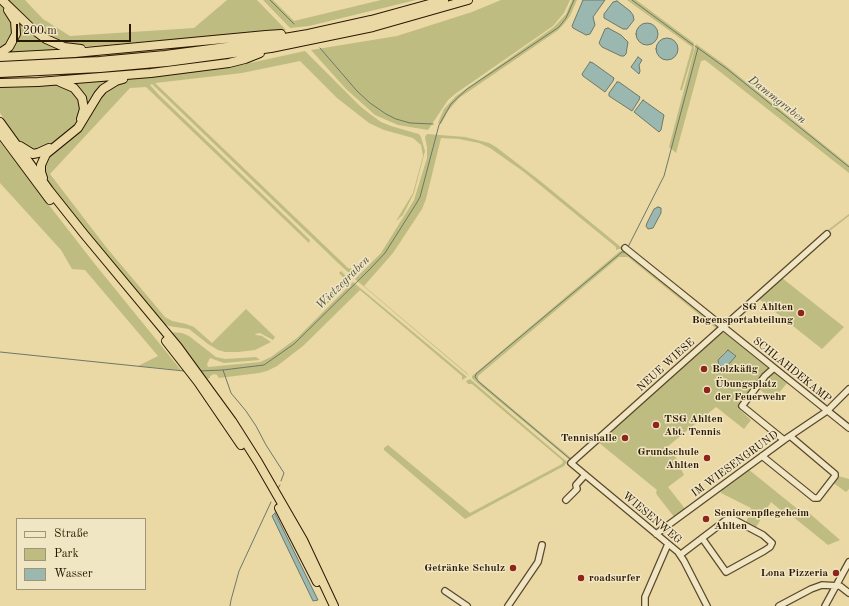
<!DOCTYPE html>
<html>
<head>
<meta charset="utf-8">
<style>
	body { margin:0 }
	#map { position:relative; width:849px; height:606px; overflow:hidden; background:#ead8a5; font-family:"Old Standard TT",serif }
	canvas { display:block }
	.legend { position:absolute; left:16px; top:518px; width:130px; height:72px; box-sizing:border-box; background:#f1e6c4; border:1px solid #a19477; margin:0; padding:5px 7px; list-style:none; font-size:12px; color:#2a1803 }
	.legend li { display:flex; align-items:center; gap:8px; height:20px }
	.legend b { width:20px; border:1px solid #a19477 }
	.scale { position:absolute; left:16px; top:24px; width:115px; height:18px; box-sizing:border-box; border:2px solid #2a1803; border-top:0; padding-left:5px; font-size:12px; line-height:14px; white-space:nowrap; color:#2a1803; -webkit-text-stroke:3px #f1e6c4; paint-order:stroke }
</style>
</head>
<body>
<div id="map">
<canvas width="849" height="606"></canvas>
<ul class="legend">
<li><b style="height:5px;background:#f1e6c4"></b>Straße</li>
<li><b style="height:11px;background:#bfbc81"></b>Park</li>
<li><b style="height:11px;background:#9ab8af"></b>Wasser</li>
</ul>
<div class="scale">200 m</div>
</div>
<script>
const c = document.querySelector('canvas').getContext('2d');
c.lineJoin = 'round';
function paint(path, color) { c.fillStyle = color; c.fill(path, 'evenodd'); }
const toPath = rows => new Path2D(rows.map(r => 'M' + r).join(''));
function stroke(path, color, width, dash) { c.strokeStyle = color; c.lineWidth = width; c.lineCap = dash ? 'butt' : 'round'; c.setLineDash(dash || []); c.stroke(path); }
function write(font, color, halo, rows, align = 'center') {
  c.font = font + ' "Old Standard TT",serif'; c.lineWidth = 3; c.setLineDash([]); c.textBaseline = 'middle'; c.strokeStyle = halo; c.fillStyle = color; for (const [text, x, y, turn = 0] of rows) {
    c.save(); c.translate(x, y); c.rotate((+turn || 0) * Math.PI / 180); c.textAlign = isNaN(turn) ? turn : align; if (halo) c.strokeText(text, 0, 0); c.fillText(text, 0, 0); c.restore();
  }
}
const green = toPath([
	[7,0,25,0,43,19,70,36,194,28,227,0,257,0,286,30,92,46,74,46,62,43,43,34],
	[263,0,273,0,294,21,381,0,416,0,309,26,290,28],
	[501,0,570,0,564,13,553,26,455,94,448,100,428,130,398,125,375,115,346,89,311,50,397,36,472,12],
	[572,0,577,0,570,16,564,24,557,31,459,98,448,111,441,124,438,123,444,109,456,96,554,27,566,14],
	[627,0,636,0,694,43,694,50,682,90,680,90,692,47],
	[0,4,11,16,14,34,0,52],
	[17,21,69,50,39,54,5,53],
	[696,44,725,65,849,165,849,173,705,60,701,61,676,153,669,147],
	[305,51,360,106,370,114,381,122,391,126,415,133,419,134,421,137,425,151,414,193,403,215,396,221,413,193,423,156,421,145,413,138,384,130,369,123,337,98,300,61,242,73,155,83,348,268,357,270,360,267,361,269,356,274,352,275,349,273,338,263,152,84,150,85,159,95,310,240,309,243,146,87,130,88,50,174,106,247,165,317,172,321,186,324,194,327,212,343,246,309,275,337,273,340,260,333,255,334,256,335,262,336,271,342,255,350,238,352,225,352,218,350,208,344,189,329,169,326,162,323,93,241,48,181,44,167,44,161,105,90,126,79,241,65],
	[118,78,85,111,67,82],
	[53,84,70,87,82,105,78,121,75,126,53,144,45,149,37,152,21,143,0,113,0,86],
	[427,134,465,137,489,143,496,147,539,180,622,248,616,250,616,247,524,172,490,148,479,143,459,139,441,138,426,199,422,209,393,253,364,286,468,374,468,375,355,279,381,253,414,200,427,158,427,147,425,137],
	[0,142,94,263,181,370,138,366,158,356,85,270,72,269,61,250,0,183],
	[849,214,849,216,827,233,725,323,721,323,640,258,639,255,721,321,726,321,828,230],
	[623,250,626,251,719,326,719,328,570,460,476,382,472,378,472,376,619,252],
	[619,257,628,257,717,329,575,457,570,457,478,380,478,376],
	[341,271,348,278,346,284,325,306,319,310,336,293,345,279,339,273],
	[782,278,844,327,822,349,759,299,730,324,730,328,794,379,792,380,729,328,727,326,759,296,761,297],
	[353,282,467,377,462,380,462,376,360,290,303,346,277,366,267,371,259,373,219,378,217,375,214,374,210,376,210,378,207,379,170,332,182,333,189,336,216,357,225,359,256,357,260,360,224,363,210,358,207,364,208,367,260,362,271,357,297,338],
	[721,333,725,333,770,369,764,375,738,408,751,420,744,429,716,407,667,447,673,452,684,475,668,487,686,510,675,518,657,495,656,492,657,490,598,442],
	[730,351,736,356,718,362,718,360,725,352],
	[773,371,787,383,773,400,758,388],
	[470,379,567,462,564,466,465,519,384,450,384,448,388,445,470,513,562,464,563,461,472,384,468,384,466,381],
	[748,469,805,515,808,512,840,540,828,545,786,511,784,513,771,502,755,529,752,527,752,526,746,523,751,508,721,493,722,488],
	[838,476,849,479,849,489,846,492,832,482]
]);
const water = toPath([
	[583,0,605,0,593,17,595,25,590,34,586,35,573,28,572,26,583,0],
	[617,1,630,11,633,15,634,20,627,29,623,29,604,18,604,14,613,2,617,1],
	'636 34a11 11 0 1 1 22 0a11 11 0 1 1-22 0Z',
	[608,28,621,35,628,42,626,54,624,56,621,56,602,47,599,43,605,29,608,28],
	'656 49a11 11 0 1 1 22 0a11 11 0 1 1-22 0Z',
	[638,57,642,60,639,65,640,71,639,74,631,67,638,57],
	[590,62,593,63,614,78,613,81,605,92,583,76,582,74,590,62],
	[617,82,619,82,640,97,639,100,632,111,609,96,609,93,617,82],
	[643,100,664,115,661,130,659,132,634,112,643,100],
	[658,207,661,208,661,213,653,228,648,229,646,226,647,223,654,209,658,207],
	[728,350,736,356,727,366,723,367,719,365,718,360,728,350],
	[275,513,318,600,313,601,272,516,275,513]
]);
const stream = toPath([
	[270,0,294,24],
	[632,0,693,45],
	[695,46,727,69,849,167],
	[320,48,357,91,370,103,386,114,396,119,410,123,433,124],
	[628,247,664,176,698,48],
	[0,352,184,371],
	[223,370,231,393,246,411,256,426,266,445,284,473,281,481],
	[200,371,223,370,264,365,294,344,370,269,385,253,416,204,420,197,439,125,451,104,467,89,559,27,566,18,574,0],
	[570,459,479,382,475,377,476,374,508,347,622,252,625,252],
	[278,488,280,485],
	[230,606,231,600,239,571,271,502]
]);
const minor = toPath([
	[625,248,849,428],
	[774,368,765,376,742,406,784,440],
	[762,456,814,498,818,498,835,476,835,474,790,436],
	[566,500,577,489,576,485,585,475],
	[656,534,784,440,827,411,849,389],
	[680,555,726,520,731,518,763,535,772,543,770,547,764,551,726,572,702,538],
	[445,591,467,606],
	[508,606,538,562,542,545],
	[645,606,645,597,668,544],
	[707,606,684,561,678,552,571,463,827,234],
	[779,606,811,589,822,585,840,586,849,593],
	[825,606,849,562]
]);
const highway = toPath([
	[2,0,30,27,46,39,64,47,81,49],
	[0,53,9,47,16,34,15,21,8,10],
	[0,57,75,53,266,35,281,34],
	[0,66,99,61,165,55,249,44,308,34,371,20,444,0],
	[0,73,100,68,167,62,271,48,373,27,468,0],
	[60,82,74,88,82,98,84,109,81,119],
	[0,83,38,82,151,73,229,63,245,59,260,53],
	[0,122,49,190,84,234,178,347,232,421,258,462,303,540,334,606],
	[0,133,50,200],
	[20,146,33,154,38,153,49,148],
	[43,178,41,172,41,165,46,154,78,128,98,95,103,89,116,81,123,79],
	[166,341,198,382,241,445],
	[279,508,317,582]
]);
const markers = [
	[801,313,4,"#8f2418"],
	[704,369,4,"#8f2418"],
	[707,390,4,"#8f2418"],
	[656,425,4,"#8f2418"],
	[625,438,4,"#8f2418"],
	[707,458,4,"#8f2418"],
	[706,519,4,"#8f2418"],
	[513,568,4,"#8f2418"],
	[836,573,4,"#8f2418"],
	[581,578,4,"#8f2418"]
];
const poiNames = [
	["SG Ahlten",793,307],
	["Bogensportabteilung",793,320],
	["Bolzkäfig",712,369,"left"],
	["Übungsplatz",715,384,"left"],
	["der Feuerwehr",715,397,"left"],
	["TSG Ahlten",664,419,"left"],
	["Abt. Tennis",664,432,"left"],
	["Tennishalle",617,438],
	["Grundschule",699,452],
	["Ahlten",699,465],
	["Seniorenpflegeheim",714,513,"left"],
	["Ahlten",714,526,"left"],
	["Getränke Schulz",505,568],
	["Lona Pizzeria",828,573],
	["roadsurfer",589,578,"left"]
];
const streetNames = [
	["NEUE WIESE",666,365,-42],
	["SCHLAHDEKAMP",792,370,39],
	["IM WIESENGRUND",735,464,-36],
	["WIESENWEG",652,518,40]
];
const waterNames = [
	["Dammgraben",777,100,38],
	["Wietzegraben",343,283,-45]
];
paint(green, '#bfbc81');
paint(water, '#9ab8af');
stroke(water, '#6d786a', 1);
stroke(stream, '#6d786a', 1);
stroke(minor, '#5a482c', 8);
stroke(highway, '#2a1803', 10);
stroke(minor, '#f1e6c4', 5.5);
stroke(highway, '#ead8a5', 8);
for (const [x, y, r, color] of markers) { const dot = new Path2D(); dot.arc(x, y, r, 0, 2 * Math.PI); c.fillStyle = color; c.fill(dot); stroke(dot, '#f1e6c4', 1.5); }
write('bold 11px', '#2a1803', '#f1e6c4', poiNames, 'right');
write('11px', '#2a1803', '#f1e6c4', streetNames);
write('italic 12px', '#51503f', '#f1e6c4', waterNames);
</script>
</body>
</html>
